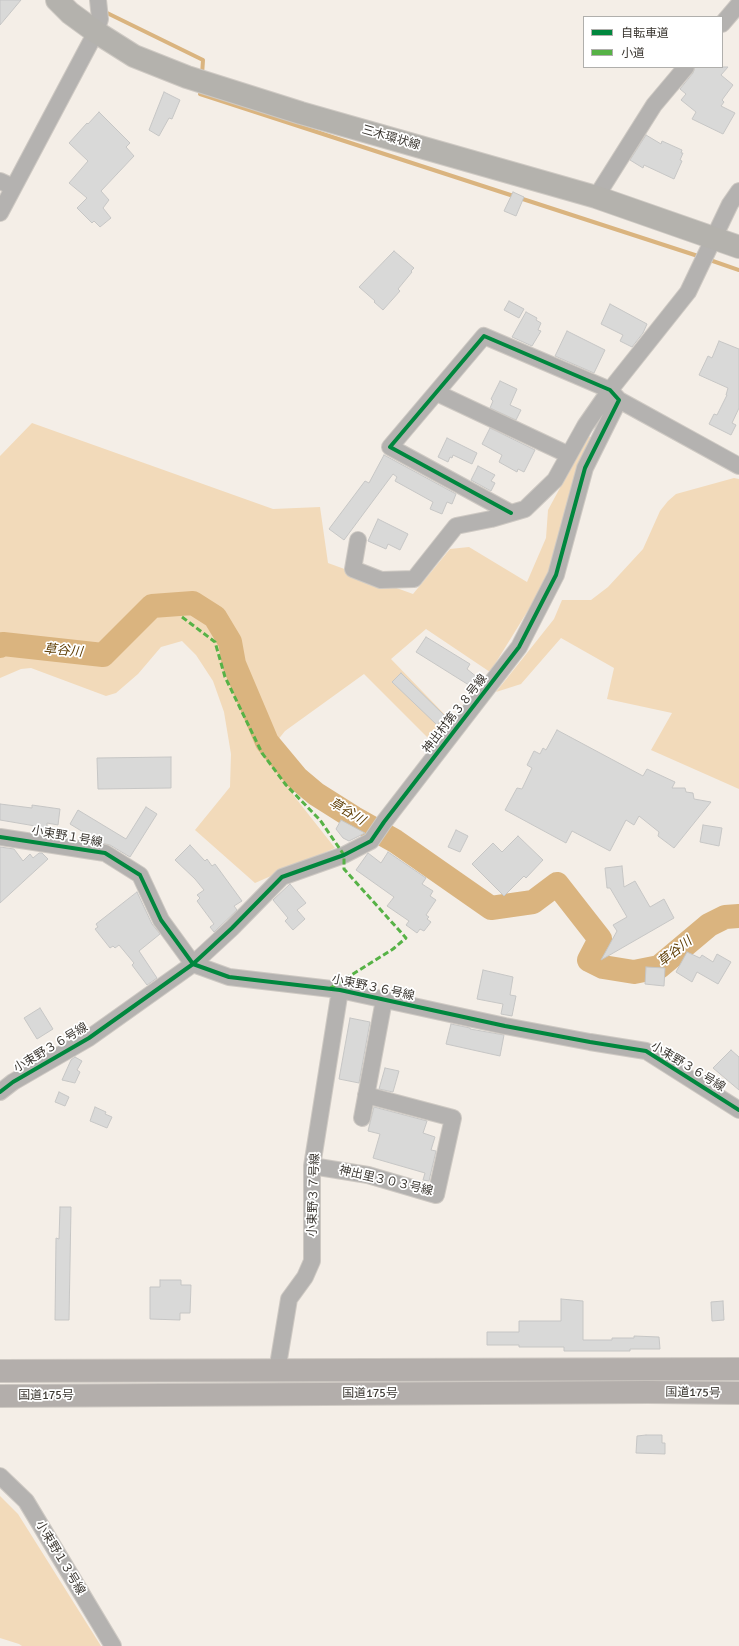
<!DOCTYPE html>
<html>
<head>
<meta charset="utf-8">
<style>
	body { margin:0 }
	#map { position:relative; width:739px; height:1646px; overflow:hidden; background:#f4eee7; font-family:Signika,"Noto Sans JP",sans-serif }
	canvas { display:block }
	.legend { position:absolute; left:583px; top:16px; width:140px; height:52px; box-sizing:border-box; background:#fff; border:1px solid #b0afac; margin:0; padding:5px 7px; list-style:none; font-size:12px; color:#3a3630 }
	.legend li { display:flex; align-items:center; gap:8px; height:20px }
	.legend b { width:20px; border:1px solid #b0afac }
</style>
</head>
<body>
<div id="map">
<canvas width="739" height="1646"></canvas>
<ul class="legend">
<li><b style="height:5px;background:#00873e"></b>自転車道</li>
<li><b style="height:5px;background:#56b246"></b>小道</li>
</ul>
</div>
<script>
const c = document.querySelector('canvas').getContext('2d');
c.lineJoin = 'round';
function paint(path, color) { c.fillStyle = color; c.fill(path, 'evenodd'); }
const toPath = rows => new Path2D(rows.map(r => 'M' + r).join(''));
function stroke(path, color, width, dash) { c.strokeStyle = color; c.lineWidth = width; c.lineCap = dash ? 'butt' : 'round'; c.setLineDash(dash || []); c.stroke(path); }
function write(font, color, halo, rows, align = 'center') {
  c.font = font + ' Signika,"Noto Sans JP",sans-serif'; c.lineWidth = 3.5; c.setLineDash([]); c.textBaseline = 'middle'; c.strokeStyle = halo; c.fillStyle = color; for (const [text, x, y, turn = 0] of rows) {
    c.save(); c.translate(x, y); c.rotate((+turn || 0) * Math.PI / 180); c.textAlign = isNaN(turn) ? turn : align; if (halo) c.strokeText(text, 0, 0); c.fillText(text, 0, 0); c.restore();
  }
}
const green = toPath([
	[32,423,273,509,320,507,328,563,413,594,450,549,469,547,527,582,546,538,548,510,588,436,595,439,563,521,545,583,490,672,426,629,391,659,452,722,431,741,364,674,285,731,269,751,294,796,335,848,255,883,195,830,230,787,231,754,224,712,213,681,196,655,182,641,161,647,138,674,116,693,106,696,31,668,21,669,0,678,0,456],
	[734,478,739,479,739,789,651,750,672,713,607,699,614,668,561,638,521,684,496,692,554,619,562,600,591,600,608,587,643,549,660,511,668,501,676,494],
	[0,1496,18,1514,101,1646,22,1646,19,1644,0,1638]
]);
const stream = toPath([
	[103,11,203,60,202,75],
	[201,88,200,94,701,257],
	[707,259,739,270]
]);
const river = toPath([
	[0,646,3,644,103,655,152,606,193,603,215,617,230,642,234,664,267,742,297,778,316,794,354,818,395,841,491,908,533,902,557,884,600,939,589,960,603,967,634,972,659,967,709,925,725,917,739,916]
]);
const building = toPath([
	[0,0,21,0,0,25,0,0],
	[695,67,728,67,721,75,733,85,722,100,724,102,721,106,735,113,723,134,692,119,696,112,681,100,686,94,680,89,693,73,695,67],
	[164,92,180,100,172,119,169,118,159,136,149,130,164,92],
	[99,112,130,143,126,147,134,156,101,191,109,200,103,208,111,218,100,227,94,221,92,223,77,208,87,198,69,183,88,161,69,143,87,123,88,124,99,112],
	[646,135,661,144,662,141,682,150,681,153,683,153,680,160,682,161,674,179,644,165,643,168,630,160,646,135],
	[513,192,524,197,516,216,504,211,513,192],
	[394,251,414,268,411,271,412,272,398,289,400,291,383,310,374,302,375,301,359,287,394,251],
	[509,301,524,309,519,318,504,310,509,301],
	[610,304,647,324,643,333,632,347,620,341,623,335,601,324,610,304],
	[526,312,537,318,536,320,541,323,538,330,541,331,532,346,512,337,526,312],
	[567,331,605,350,594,373,555,356,567,331],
	[719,341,739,349,739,408,732,423,736,425,731,435,709,424,714,414,717,415,727,395,726,395,728,388,699,375,708,356,712,358,719,341],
	[500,381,517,389,510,405,521,410,516,420,490,408,493,401,491,399,500,381],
	[490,428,535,450,524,472,518,469,517,472,499,462,502,455,482,444,490,428],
	[447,438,477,453,472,464,453,455,452,458,450,457,448,462,438,457,447,438],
	[384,455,456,494,452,504,447,502,442,514,430,509,433,502,395,481,397,477,393,474,344,540,329,529,365,481,369,483,384,455],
	[478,466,495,475,491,481,495,483,491,491,471,480,478,466],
	[378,519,408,534,400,550,388,544,386,549,368,541,378,519],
	[426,637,470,664,467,669,478,678,472,687,416,652,426,637],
	[401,673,445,716,437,725,392,682,401,673],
	[557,730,643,776,647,769,675,782,672,788,685,788,686,792,693,793,694,799,711,802,674,848,658,836,659,832,639,816,634,825,626,820,610,851,572,831,566,843,505,810,517,788,522,789,532,768,527,765,534,751,540,754,543,748,546,750,557,730],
	[171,757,171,788,98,789,97,758,171,757],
	[0,804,32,808,32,805,60,809,58,825,47,823,47,828,0,820,0,804],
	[146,807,157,814,130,857,110,845,101,843,70,824,78,810,126,839,146,807],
	[341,820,365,833,349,841,343,838,336,829,341,820],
	[703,825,722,828,719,846,700,842,703,825],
	[456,830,468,836,460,852,448,847,456,830],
	[518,836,543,860,526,878,524,876,504,896,472,864,493,843,502,852,518,836],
	[190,845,205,861,207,859,212,866,215,864,242,901,234,906,237,910,214,932,210,927,214,924,197,901,200,898,197,895,204,890,195,879,175,860,190,845],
	[0,847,14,849,23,861,30,854,33,858,39,853,42,853,48,859,0,903,0,847],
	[388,852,426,878,422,884,433,891,430,896,436,900,426,915,429,917,427,919,431,922,424,931,420,929,417,933,406,925,409,921,387,906,394,897,356,870,368,853,381,863,388,852],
	[622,866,624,887,635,881,650,907,664,899,674,918,601,960,617,931,613,925,627,917,610,888,607,888,605,868,622,866],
	[290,884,306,903,297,910,305,919,293,930,285,921,288,918,273,900,290,884],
	[137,892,152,924,160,934,139,951,157,978,147,985,132,965,134,963,119,945,115,948,113,946,110,948,95,929,98,927,96,924,137,892],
	[687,952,700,958,702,955,713,962,717,954,731,962,718,984,697,972,692,982,676,972,687,952],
	[646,967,665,968,664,986,645,984,646,967],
	[483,970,513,977,510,995,516,996,512,1016,501,1014,503,1004,477,999,483,970],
	[40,1008,53,1029,37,1039,24,1018,40,1008],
	[350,1018,370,1022,359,1083,339,1079,350,1018],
	[451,1024,470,1028,470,1029,504,1035,500,1056,446,1044,451,1024],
	[731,1050,739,1057,739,1090,713,1068,731,1050],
	[75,1057,82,1061,77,1070,80,1072,75,1083,62,1080,71,1060,75,1057],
	[385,1068,399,1071,393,1092,379,1089,385,1068],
	[59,1092,69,1097,65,1106,55,1102,59,1092],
	[95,1107,106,1112,105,1114,112,1117,107,1128,90,1121,95,1107],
	[374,1107,427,1121,423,1133,435,1137,431,1150,436,1151,429,1181,423,1180,425,1173,373,1158,380,1134,368,1131,374,1107],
	[60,1207,71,1207,69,1320,55,1320,56,1238,59,1239,60,1207],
	[160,1280,181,1280,181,1285,191,1285,190,1313,180,1313,180,1320,150,1319,150,1287,160,1287,160,1280],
	[561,1299,583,1301,583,1340,612,1340,612,1338,634,1338,634,1336,659,1337,660,1349,630,1349,630,1351,564,1351,564,1347,519,1347,519,1345,487,1345,487,1332,519,1332,519,1321,561,1321,561,1299],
	[723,1301,724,1320,712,1321,711,1302,723,1301],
	[646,1435,662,1435,662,1443,665,1443,665,1454,636,1453,637,1436,646,1435]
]);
const street = toPath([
	[722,24,739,4],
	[0,181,13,187],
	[596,197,654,105,686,67],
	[0,213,96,32,100,19,98,0],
	[437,393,569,455],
	[619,400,739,466],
	[358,540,353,569,381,580,414,579,456,526,491,519,525,509,555,480,585,426,610,390,688,292,730,204,739,191],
	[0,837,105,853,140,875,161,920,193,964,232,928,282,877,344,855,371,841,384,822,519,647,556,575,585,468,619,400,610,390,484,336,390,447,511,513],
	[0,1092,13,1082,89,1038,193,964,229,977,340,990,505,1026,590,1042,646,1051,739,1110],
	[362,1118,384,1000],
	[312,1166,368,1175,436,1195,453,1118,366,1095],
	[277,1371,289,1299,305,1277,312,1261,312,1166,340,990],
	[0,1476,26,1501,113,1646]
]);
const secondary = toPath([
	[57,0,70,13,96,32,134,56,187,77,301,113,596,197,739,247]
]);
const highway = toPath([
	[0,1371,739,1369],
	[0,1396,648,1392,739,1393]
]);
const quiet = toPath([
	[182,617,215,642,225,677,262,753,286,785,320,820,344,855,344,869,406,938,393,949,329,989]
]);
const cycleway = toPath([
	[0,837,105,853,140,875,161,920,193,964,232,928,282,877,344,855,371,841,384,822,519,647,556,575,585,468,619,400,610,390,484,336,390,447,511,513],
	[0,1092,13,1082,89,1038,193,964,229,977,340,990,505,1026,590,1042,646,1051,739,1110]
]);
const streetNames = [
	["三木環状線",391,138,16],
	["神出村第３８号線",455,714,-52],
	["小束野１号線",67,837,10],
	["小束野３６号線",373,988,12],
	["小束野３６号線",51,1048,-31],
	["小束野３６号線",688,1067,31],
	["神出里３０３号線",386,1181,13],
	["小束野３７号線",314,1195,-88],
	["国道175号",693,1393,1],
	["国道175号",370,1394],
	["国道175号",46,1396],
	["小束野１３号線",60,1558,59]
];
const waterNames = [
	["草谷川",63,651,5],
	["草谷川",347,812,31],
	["草谷川",675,952,-38]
];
paint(green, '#f2daba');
stroke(stream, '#dab47f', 4);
stroke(river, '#dab47f', 24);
paint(building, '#d9d9d8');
stroke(building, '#c6c6c5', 1);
stroke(street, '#cec9c3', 18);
stroke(secondary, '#cec9c3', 24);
stroke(highway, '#cec9c3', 24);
stroke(street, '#b4b2b0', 16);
stroke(secondary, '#b4b2ad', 22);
stroke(highway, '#b3aeab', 22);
stroke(quiet, '#56b246', 3, [6, 3]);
stroke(cycleway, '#00873e', 4);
write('12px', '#3a3630', '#fff', streetNames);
write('italic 13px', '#5d3b00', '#fff', waterNames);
</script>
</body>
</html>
